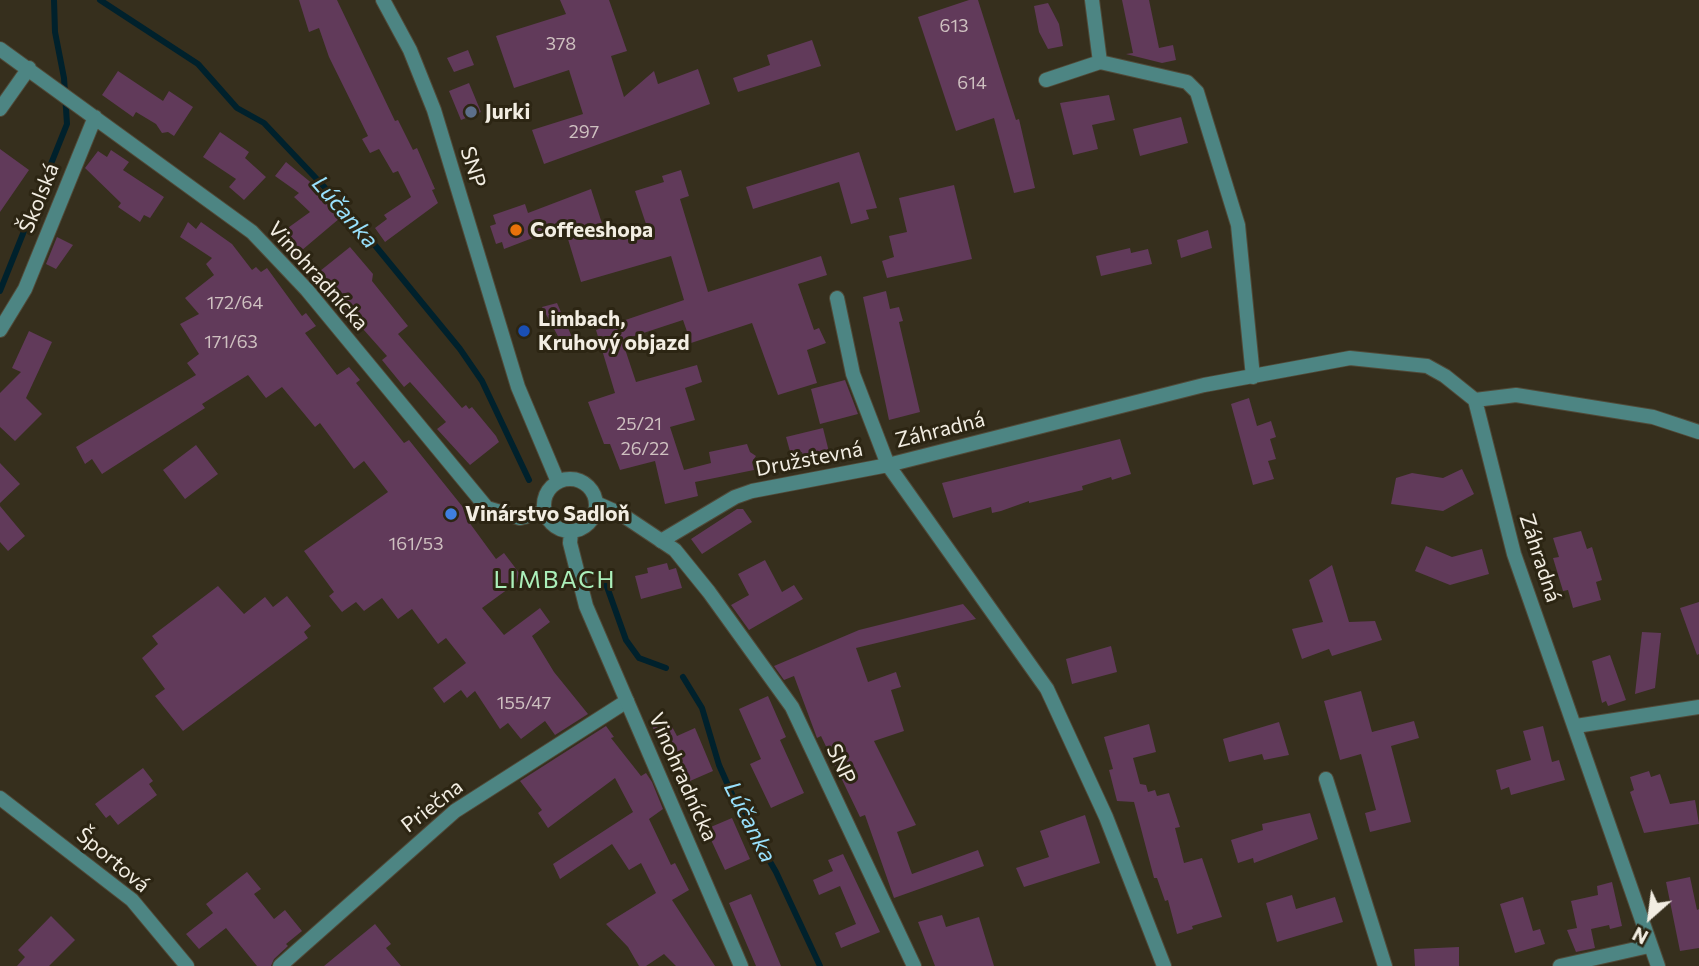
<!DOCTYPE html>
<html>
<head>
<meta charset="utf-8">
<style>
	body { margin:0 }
	#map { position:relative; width:1699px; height:966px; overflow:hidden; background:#362f1d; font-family:Commissioner,sans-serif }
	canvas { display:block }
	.north { position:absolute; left:1615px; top:882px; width:70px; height:70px; -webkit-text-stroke:5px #2c2513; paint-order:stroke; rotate:208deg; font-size:19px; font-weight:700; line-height:28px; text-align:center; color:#f2ede2 }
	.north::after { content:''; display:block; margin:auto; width:24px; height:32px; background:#f2ede2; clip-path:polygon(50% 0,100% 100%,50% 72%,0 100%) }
</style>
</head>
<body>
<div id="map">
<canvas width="1699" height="966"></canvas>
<div class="north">N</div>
</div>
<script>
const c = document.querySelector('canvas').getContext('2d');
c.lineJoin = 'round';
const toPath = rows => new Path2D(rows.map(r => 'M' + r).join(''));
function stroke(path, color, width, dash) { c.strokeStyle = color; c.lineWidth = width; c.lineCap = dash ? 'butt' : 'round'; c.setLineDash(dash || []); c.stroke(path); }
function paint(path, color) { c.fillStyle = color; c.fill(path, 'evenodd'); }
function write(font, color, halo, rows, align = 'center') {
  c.font = font + ' Commissioner,sans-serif'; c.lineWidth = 6; c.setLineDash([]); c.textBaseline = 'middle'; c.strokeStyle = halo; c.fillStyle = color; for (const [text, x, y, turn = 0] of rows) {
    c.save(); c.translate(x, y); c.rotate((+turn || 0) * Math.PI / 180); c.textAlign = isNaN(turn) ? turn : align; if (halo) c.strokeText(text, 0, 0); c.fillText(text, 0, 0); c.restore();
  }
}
const stream = toPath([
	[100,0,198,64,237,108,264,123,346,210,460,349,482,381,529,480],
	[0,291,67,124,64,78,55,32,54,0],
	[606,584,626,640,639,658,666,668],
	[683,677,702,708,719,765,735,801,776,872,820,966]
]);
const building = toPath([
	[299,0,337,0,395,121,398,120,413,150,417,148,435,189,432,190,438,203,385,242,375,228,387,219,384,215,411,197,398,171,393,173,379,149,370,153,362,139,368,136,329,57,319,28,309,32],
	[560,0,609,0,627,51,611,56,624,97,654,71,658,84,698,69,710,104,544,164,532,130,583,114,569,70,514,88,496,36,566,14],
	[969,0,978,0,1016,120,1019,119,1035,188,1014,193,994,118,956,131,918,17],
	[1122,0,1149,0,1159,48,1173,45,1176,60,1162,63,1126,54,1133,53],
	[1048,3,1059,24,1063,46,1048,49,1039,32,1034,6],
	[812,40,821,66,738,92,733,78,770,65,767,55],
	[468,50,474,65,454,72,447,58],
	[118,71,163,101,169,91,193,107,174,136,168,132,162,133,156,124,136,112,133,117,102,95],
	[469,83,481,112,461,120,449,91],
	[1109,95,1115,120,1092,125,1098,149,1073,155,1060,103],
	[1181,117,1188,143,1140,156,1133,129],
	[220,132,249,152,245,158,266,177,244,200,229,187,236,179,203,157],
	[0,149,29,170,0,212],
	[111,150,129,162,123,170,164,197,150,218,144,215,140,222,118,207,121,203,85,168,98,151,107,157],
	[859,152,877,208,866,210,869,219,851,224,839,182,753,209,746,187],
	[286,162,314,185,316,183,340,212,340,218,295,256,283,240,290,235,285,230,310,212,294,197,299,193,275,176],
	[681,170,689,196,680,199,708,292,821,256,827,275,798,284,814,330,819,328,826,343,807,350,817,383,778,395,752,323,691,343,683,320,622,340,636,382,697,365,702,382,685,388,695,420,670,427,684,470,711,463,709,452,747,444,750,452,756,456,752,462,754,470,695,482,698,496,665,504,655,461,620,470,610,444,604,444,588,402,615,393,596,330,684,300,671,256,581,282,564,226,504,249,502,242,496,244,490,226,496,224,493,215,525,204,528,213,591,189,606,236,646,224,635,191,664,182,662,176],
	[954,185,972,259,887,278,882,261,894,257,889,236,907,232,899,198],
	[188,222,196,229,201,222,232,244,252,270,256,267,261,272,267,268,302,316,306,313,316,326,305,333,337,375,349,367,360,380,356,383,404,443,409,440,470,516,466,518,496,559,504,553,523,578,482,608,504,635,540,608,550,622,532,636,554,672,588,714,555,735,545,721,521,739,508,723,500,729,475,691,467,698,461,690,444,703,433,688,466,663,446,638,438,644,412,609,398,619,382,598,364,611,356,602,342,612,329,596,334,592,304,551,388,492,364,461,354,469,320,423,315,427,282,387,266,398,248,375,202,404,205,408,102,474,92,459,85,464,76,447,196,375,187,363,199,354,180,324,199,314,185,298,214,275,206,264,212,258,180,237],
	[1208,230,1212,248,1181,258,1177,240],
	[57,237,73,245,56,269,46,264],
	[350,247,373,274,372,281,408,326,398,334,462,408,466,405,469,409,472,407,496,436,499,442,470,465,437,429,446,422,410,382,404,387,382,360,387,356,315,275],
	[1130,248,1131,253,1148,249,1152,264,1101,276,1096,256],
	[886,291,890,309,899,307,903,321,899,322,920,412,889,420,863,297],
	[557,303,575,344,565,349,542,307],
	[29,331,52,342,26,398,42,414,15,441,0,427,0,393,21,372,12,368],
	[845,380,858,414,820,424,811,389],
	[1249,398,1257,426,1271,421,1276,437,1270,439,1276,459,1268,461,1274,479,1253,485,1231,404],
	[823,428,830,456,804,463,802,452,791,455,786,437],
	[1120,439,1131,474,1112,480,1111,477,1082,486,1083,490,1029,503,1029,501,1001,511,992,513,991,507,953,518,942,483],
	[196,445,218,474,185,499,163,470],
	[0,463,20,484,0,503],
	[1462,469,1474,494,1443,511,1391,504,1396,478,1412,473,1443,478],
	[0,506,25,536,8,551,0,542],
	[737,509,743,509,752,522,702,554,691,539],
	[1581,531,1587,549,1592,547,1602,580,1596,582,1601,600,1573,608,1568,590,1563,591,1553,558,1559,557,1553,538],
	[1426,546,1452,557,1482,549,1489,574,1450,585,1415,571],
	[765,560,782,592,794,585,803,599,749,630,731,605,749,595,738,574],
	[667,563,669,570,676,568,682,588,641,599,635,576,648,573,647,568],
	[1332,565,1349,622,1375,621,1382,640,1332,656,1329,649,1302,659,1292,629,1323,622,1309,580],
	[218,586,244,614,265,597,273,607,287,596,311,626,304,632,308,638,183,731,155,696,165,689,142,658,158,644,152,636],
	[1699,602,1699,654,1697,655,1680,608],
	[963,604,976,619,856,648,868,682,896,672,901,687,891,690,904,731,874,741,916,825,897,832,912,874,978,850,984,866,894,898,865,815,860,817,821,736,817,738,794,676,784,680,774,666,859,630],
	[1642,632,1661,633,1655,688,1635,694],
	[1111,646,1117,672,1072,684,1066,659],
	[1610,655,1626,700,1608,706,1606,701,1602,703,1592,661],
	[1361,691,1372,732,1414,721,1419,738,1391,746,1411,822,1370,832,1365,813,1376,810,1361,754,1340,760,1324,701],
	[768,696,786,737,780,740,804,793,771,808,750,764,761,759,739,709],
	[668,719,677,736,695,728,713,771,690,781,681,760,675,763,666,743,661,745,652,726],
	[1279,722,1289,755,1264,760,1262,754,1229,762,1223,739],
	[1149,724,1156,752,1133,758,1140,784,1146,785,1148,792,1155,790,1157,796,1169,793,1180,827,1175,828,1184,863,1202,858,1222,917,1192,926,1193,929,1177,934,1168,900,1165,901,1157,878,1154,878,1134,802,1117,801,1109,770,1113,769,1104,737],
	[606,726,614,737,611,738,641,776,646,773,652,782,663,809,649,819,671,865,675,863,689,890,672,900,715,966,676,966,664,954,646,966,639,966,628,947,606,924,656,893,641,863,629,870,612,844,560,879,553,864,633,812,615,778,548,828,538,813,542,810,520,781],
	[1543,726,1552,762,1559,760,1565,780,1511,795,1509,787,1501,790,1496,770,1531,760,1523,731],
	[143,768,153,781,149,784,157,795,118,825,110,815,106,818,95,804],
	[1649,771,1651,777,1660,774,1670,804,1695,800,1699,824,1644,833,1630,792,1634,790,1630,777],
	[1310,813,1318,839,1254,863,1253,858,1238,863,1231,840,1263,830,1262,824],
	[1085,815,1100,863,1024,887,1016,868,1049,857,1040,831],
	[732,818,750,859,725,870,706,829],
	[843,854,880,932,841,948,835,933,856,924,840,886,819,895,813,880,833,871,828,860],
	[247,872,261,889,254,894,274,919,285,910,302,931,286,944,288,946,274,959,271,966,257,966,226,928,199,949,186,934,213,913,206,904],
	[1690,877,1697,910,1699,909,1699,948,1680,951,1666,882],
	[1612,882,1622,926,1610,929,1609,925,1591,929,1595,948,1576,952,1567,930,1577,928,1571,901,1598,895,1597,886],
	[751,894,781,966,756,966,729,903],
	[1292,895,1296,909,1335,897,1343,922,1277,942,1266,903],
	[1523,897,1533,931,1540,929,1545,944,1515,953,1500,904],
	[942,915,946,927,979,917,994,966,935,966,918,922],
	[51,916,75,940,49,966,17,966,25,957,18,950],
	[375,924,391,944,386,948,401,966,324,966],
	[1459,947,1459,966,1415,966,1414,949]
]);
const minor = toPath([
	[1092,0,1100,62],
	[0,49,252,232,307,290,487,508,520,518,544,512],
	[1046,80,1100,62,1187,82,1197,92,1238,225,1253,377],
	[0,109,29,68],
	[0,330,25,289,95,117],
	[1475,400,1516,395,1653,417,1699,432],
	[661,541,735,497,752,491,888,465,853,374,837,298],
	[1576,726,1699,707],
	[1326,779,1385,966],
	[0,798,132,900,187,966],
	[280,966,455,811,627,701],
	[1164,966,1106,817,1047,689,888,465,1204,385,1350,358,1427,366,1445,376,1475,400,1514,554,1658,966],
	[1560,966,1649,946]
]);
const tertiary = toPath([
	[383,0,410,50,434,110,518,387,558,482],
	'544 505a26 26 0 1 1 52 0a26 26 0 1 1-52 0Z',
	[596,503,621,514,675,550,709,592,792,707,914,966],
	[571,532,570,543,586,606,741,966]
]);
const markers = [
	[471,112,7,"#5c6f8a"],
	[516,230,7,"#e8710a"],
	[524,331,7,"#1a4fb4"],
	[451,514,7,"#3f7fe0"]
];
const numberNames = [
	["613",954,26],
	["378",561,44],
	["614",972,83],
	["297",584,132],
	["172/64",235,303],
	["171/63",231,342],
	["25/21",639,424],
	["26/22",645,449],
	["161/53",416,544],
	["155/47",524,703]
];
const poiNames = [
	["Jurki",485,112],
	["Coffeeshopa",530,230],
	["Limbach,",538,319],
	["Kruhový objazd",538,343],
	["Vinárstvo Sadloň",465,514]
];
const streetNames = [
	["SNP",473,167,73],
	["Školská",39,198,-68],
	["Vinohradnícka",318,276,48],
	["Záhradná",940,430,-14],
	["Družstevná",809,459,-11],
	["Záhradná",1540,558,72],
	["SNP",841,764,65],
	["Vinohradnícka",683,777,66],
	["Priečna",432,806,-38],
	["Športová",113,860,40]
];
const waterNames = [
	["Lúčanka",345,212,49],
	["Lúčanka",750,822,63]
];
const quarterNames = [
	["LIMBACH",555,580]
];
stroke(stream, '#00212c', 6);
paint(building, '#613a5a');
stroke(minor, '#504a39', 16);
stroke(tertiary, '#504a39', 16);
stroke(minor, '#4d8583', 14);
stroke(tertiary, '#4d8583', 14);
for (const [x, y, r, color] of markers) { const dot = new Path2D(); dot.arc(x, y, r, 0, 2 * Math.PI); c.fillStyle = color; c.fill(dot); stroke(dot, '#2c2513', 2.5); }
write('18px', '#cec0c0', null, numberNames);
write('bold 21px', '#f2ede2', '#2c2513', poiNames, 'left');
write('21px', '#f2ede2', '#2c2513', streetNames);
write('italic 23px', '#99e1fd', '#2c2513', waterNames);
c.letterSpacing = '2px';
write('24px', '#abefba', '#2c2513', quarterNames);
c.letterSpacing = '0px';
</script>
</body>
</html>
